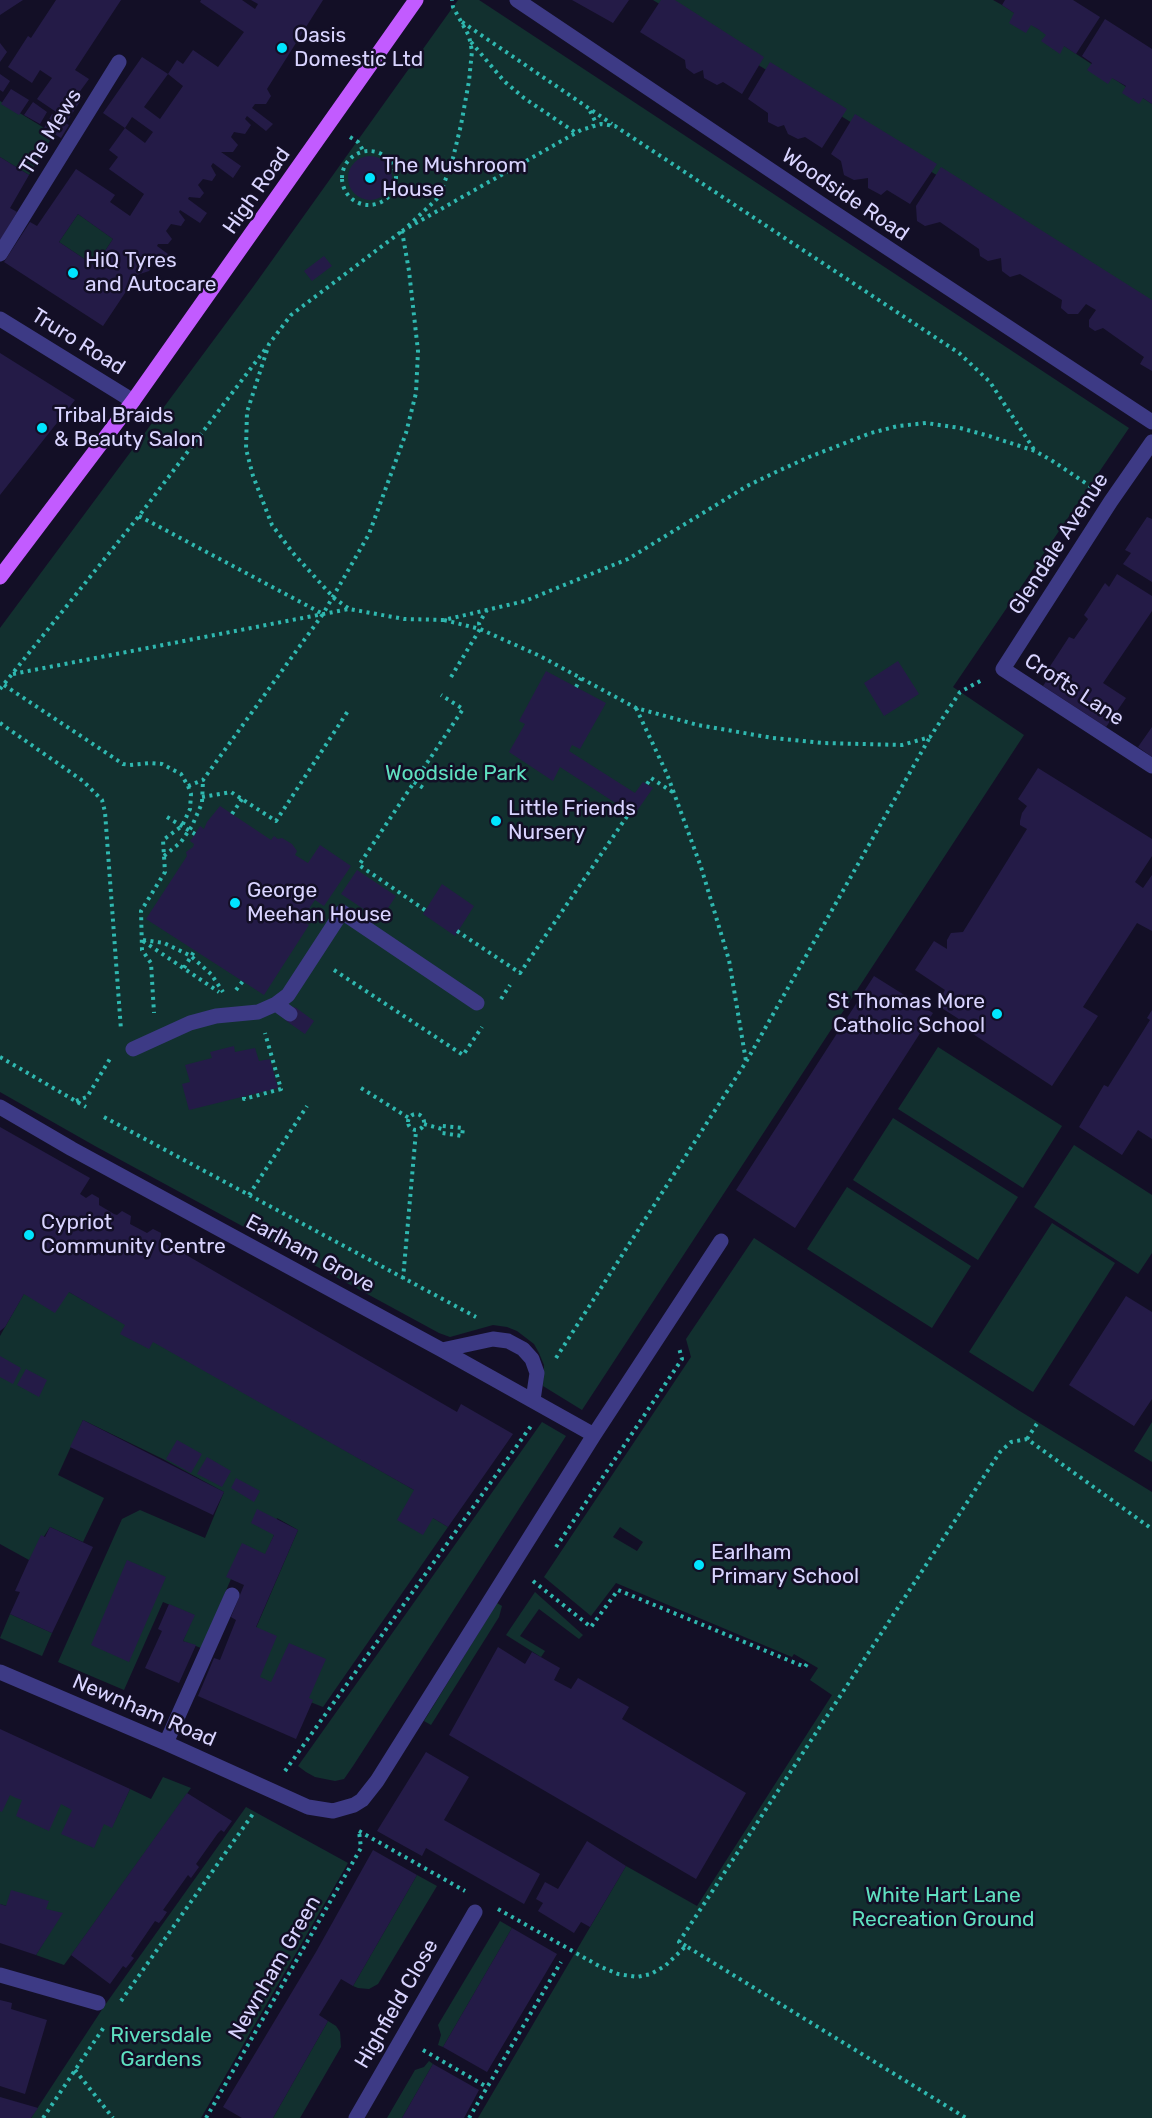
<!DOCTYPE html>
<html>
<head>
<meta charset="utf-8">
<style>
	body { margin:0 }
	canvas { display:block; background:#130f26 }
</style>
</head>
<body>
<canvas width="1152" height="2118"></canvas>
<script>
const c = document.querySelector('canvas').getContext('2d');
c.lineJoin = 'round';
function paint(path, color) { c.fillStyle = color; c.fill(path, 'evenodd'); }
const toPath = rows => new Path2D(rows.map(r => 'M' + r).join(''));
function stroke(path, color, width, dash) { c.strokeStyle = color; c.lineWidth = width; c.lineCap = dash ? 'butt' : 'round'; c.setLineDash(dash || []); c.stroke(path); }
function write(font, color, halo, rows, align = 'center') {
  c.font = font + ' Rubik,sans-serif'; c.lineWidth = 5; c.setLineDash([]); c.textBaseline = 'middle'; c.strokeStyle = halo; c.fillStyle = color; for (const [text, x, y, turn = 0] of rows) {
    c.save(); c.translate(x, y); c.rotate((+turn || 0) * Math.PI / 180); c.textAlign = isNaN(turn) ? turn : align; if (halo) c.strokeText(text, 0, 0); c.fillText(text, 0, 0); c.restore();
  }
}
const green = toPath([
	[458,0,479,0,1129,428,953,687,1024,735,582,1410,543,1386,544,1365,539,1353,534,1344,517,1331,507,1327,493,1325,450,1337,439,1333,95,1146,0,1092,0,628,253,287],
	[653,0,993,0,1002,5,1152,104,1152,308],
	[0,101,54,134,29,175,0,157],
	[78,214,113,239,95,266,59,242],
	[938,1047,1062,1126,1023,1188,898,1109],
	[893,1118,1018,1197,978,1260,853,1180],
	[1074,1145,1152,1195,1152,1253,1138,1274,1034,1207],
	[847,1187,971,1266,932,1328,807,1249],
	[1052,1223,1115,1263,1033,1392,969,1352],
	[754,1238,1018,1410,1152,1492,1152,2118,478,2118,626,1866,697,1906,832,1695,810,1680,818,1668,794,1654,792,1657,616,1583,591,1616,544,1577,691,1357,686,1339],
	[620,1527,643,1542,637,1551,613,1537],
	[34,1276,69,1292,414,1490,433,1518,448,1527,323,1707,242,1675,256,1628,298,1530,277,1518,274,1535,251,1587,231,1579,201,1648,183,1641,194,1615,163,1602,124,1690,58,1662,122,1519,140,1510,205,1538,224,1492,163,1459,83,1420,58,1475,104,1498,83,1542,50,1527,29,1560,0,1544,0,1336],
	[542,1422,566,1436,353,1766,344,1779,335,1781,315,1777,306,1772,298,1766],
	[1152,1422,1152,1462,1134,1451],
	[535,1592,583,1635,579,1639,539,1609,520,1636,545,1651,541,1657,506,1635],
	[497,1603,502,1606,499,1617,431,1725,424,1721],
	[10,1614,52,1633,42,1656,0,1638],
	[0,1773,114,1823,130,1789,151,1799,163,1777,191,1788,64,1965,36,1955,57,1921,0,1904],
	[246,1807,348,1863,201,2118,31,2118,105,2005],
	[417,1875,437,1886,378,1984,369,1989,358,1988,353,1986],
	[500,1921,512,1928,443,2047,438,2045,441,2035,438,2025],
	[328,2021,336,2026,340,2032,341,2047,300,2118,273,2118],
	[429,2061,433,2064,402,2118,387,2118,415,2070,424,2067]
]);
const building = toPath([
	[0,0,23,0,0,15],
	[56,0,121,0,75,70,89,79,78,94,83,97,68,120,37,99,52,78,40,70,32,83,8,67,28,36,31,38],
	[201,0,242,0,255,9,258,4,251,0,323,0,267,89,271,96,266,104,255,104,252,108,273,124,266,131,247,116,245,119,251,125,245,134,234,132,231,137,238,145,233,152,221,152,241,166,233,178,213,163,211,166,216,175,212,181,203,179,198,185,204,193,200,198,189,197,188,199,207,213,200,223,180,210,179,212,185,220,181,226,171,224,166,231,172,239,168,244,158,244,157,246,175,259,167,268,149,256,148,258,153,266,149,271,137,275,103,326,4,262,30,222,37,226,76,169,115,195,110,202,130,216,144,194,109,169,118,157,109,150,125,128,145,143,153,132,132,117,125,128,103,113,142,57,168,74,144,107,160,119,183,86,168,74,177,60,183,64,193,50,218,67,244,32,200,2],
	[78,214,113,239,95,266,59,242],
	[572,0,629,0,613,23],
	[661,0,675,0,764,57,742,94,723,82,717,85,704,78,703,70,694,74,686,68,685,60,640,32],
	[1005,0,1073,0,1100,17,1076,54,1064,46,1060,54,1041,41,1046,35,1038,29,1031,25,1026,33,1009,23,1014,13,1002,5],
	[1105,19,1152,49,1152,104,1143,98,1139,104,1122,93,1126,86,1112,78,1108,84,1087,70,1092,63,1082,56],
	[0,43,7,52,0,62],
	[770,62,847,109,822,148,805,137,798,139,788,134,784,125,778,127,768,122,768,113,748,99],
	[0,74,10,81,3,92,0,90],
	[11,89,29,100,19,115,1,104],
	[33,102,47,112,40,124,24,115],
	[52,114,69,125,61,138,44,128],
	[855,114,937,164,910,204,887,190,881,195,868,188,868,178,854,180,844,175,841,161,831,154],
	'348 178a22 22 0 1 1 44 0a22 22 0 1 1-44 0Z',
	[0,157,29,175,10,208,17,212,0,241],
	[941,167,1152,300,1152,371,1140,364,1144,357,1103,328,1095,331,1089,327,1089,320,1096,310,1086,304,1078,314,1068,314,1061,308,1062,300,1020,274,1010,277,1002,271,1001,258,988,261,980,256,979,249,940,222,925,226,917,221,916,206],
	[324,256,332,266,312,281,304,271],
	[0,353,75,400,0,495],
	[1147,517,1152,519,1152,582,1123,564,1131,553,1125,550],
	[1117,574,1152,596,1152,611,1103,683,1126,698,1106,727,1043,686,1051,674,1047,671,1069,637,1074,639,1088,619,1084,615,1105,583,1109,587],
	[898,661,919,694,884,716,864,683],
	[546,671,606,703,580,749,572,745,569,751,635,793,643,782,653,788,634,815,560,767,553,781,509,752,525,724,519,721],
	[1152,727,1152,757,1138,747],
	[1038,768,1152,839,1152,856,1135,882,1143,888,1152,875,1152,931,1137,923,1083,1007,1098,1016,1052,1086,973,1034,976,1030,937,1005,945,990,915,970,934,941,947,949,947,940,951,933,963,932,1027,829,1020,825,1020,821,1022,813,1027,806,1018,799],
	[220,806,271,840,274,836,278,839,282,838,292,844,297,851,295,855,308,863,320,845,351,866,324,906,315,900,301,920,309,925,264,995,146,919,187,856,186,852,193,847,194,844,190,841,195,834,200,826,204,829,207,822],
	[357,870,396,896,380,920,341,894],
	[442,884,474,906,455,936,423,914],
	[874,976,933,1013,795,1228,736,1190],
	[295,1007,314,1021,305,1034,285,1020],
	[1152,1010,1152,1139,1138,1130,1122,1155,1079,1127,1104,1085,1108,1087,1150,1020,1147,1018],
	[234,1046,235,1052,255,1048,259,1061,270,1059,278,1088,189,1110,182,1084,190,1082,185,1065,212,1058,210,1052],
	[0,1127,90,1178,80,1194,86,1198,92,1194,99,1198,99,1205,114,1214,117,1215,122,1211,131,1216,130,1224,147,1233,153,1229,161,1233,160,1241,167,1245,171,1247,180,1245,187,1249,188,1256,457,1412,461,1404,513,1434,448,1527,433,1518,423,1535,397,1520,414,1490,153,1342,149,1349,120,1334,125,1325,69,1292,55,1313,24,1294,5,1327,0,1331],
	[1126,1296,1152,1312,1152,1399,1134,1426,1069,1385],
	[0,1356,21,1368,13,1384,0,1377],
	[26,1369,47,1380,39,1397,17,1385],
	[83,1420,224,1492,213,1515,70,1447],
	[177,1440,202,1454,191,1473,166,1459],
	[207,1457,231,1471,222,1487,197,1474],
	[236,1478,260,1491,254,1502,231,1488],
	[257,1509,298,1530,256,1627,277,1636,260,1677,271,1682,289,1643,326,1659,309,1698,313,1700,296,1739,198,1696,214,1658,220,1660,236,1620,231,1617,244,1585,226,1577,242,1543,265,1554,274,1535,251,1523],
	[50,1527,93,1547,52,1633,10,1614,20,1592,15,1591,29,1560,41,1535,45,1537],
	[127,1560,166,1577,129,1662,91,1645],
	[169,1604,195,1615,183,1641,196,1645,179,1683,145,1668,162,1631,158,1629],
	[498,1647,525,1664,532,1652,560,1668,554,1680,571,1689,578,1678,629,1707,622,1719,746,1793,696,1879,449,1735],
	[0,1729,130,1789,112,1828,104,1824,94,1848,61,1834,72,1810,61,1804,49,1831,16,1816,22,1800,16,1798,10,1795,2,1812,0,1811],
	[426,1752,469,1777,444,1820,540,1874,524,1904,426,1848,422,1856,377,1831],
	[187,1793,232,1821,224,1832,221,1830,218,1833,196,1864,199,1867,191,1878,188,1875,163,1910,167,1912,163,1918,159,1923,155,1921,131,1956,134,1958,126,1968,123,1966,110,1984,71,1955],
	[587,1841,626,1866,590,1927,581,1922,574,1933,538,1911,543,1903,536,1899,545,1882,558,1889],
	[373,1850,417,1875,353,1986,341,1979,319,2015,328,2021,273,2118,242,2118,223,2107,316,1952],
	[11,1890,49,1901,46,1909,63,1913,36,1955,0,1943,0,1904,6,1906],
	[512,1928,557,1954,487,2072,443,2047],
	[0,2000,12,2003,11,2009,47,2020,25,2094,0,2086],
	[433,2064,479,2090,464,2118,402,2118],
	[0,2097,38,2108,31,2118,0,2118]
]);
const path = toPath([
	[462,22,612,124],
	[471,42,504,81,524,98,576,133],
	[590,111,595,121,593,126],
	[350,137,358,142,364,152],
	'342 178a27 27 0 1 1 54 0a27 27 0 1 1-54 0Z',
	[408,226,439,197,452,162,461,125,469,81,472,51,469,36,453,7,452,0],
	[402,231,581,130,601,124,615,126,959,353,990,382,1035,451],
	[139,516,323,614],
	[348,608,334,598,293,553,272,525,253,476,246,449,247,412,269,344,291,315,402,231],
	[444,620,480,629,540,656,636,708,698,725,773,738,823,743,902,745,930,737,960,692,982,680],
	[13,674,349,609,404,619,444,620,525,601,628,559,747,486,776,472,809,457,871,433,898,426,926,423,960,428,989,436,1035,451,1051,460,1093,488],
	[451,677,480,629,479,623,487,610],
	[4,685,123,764,130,765,150,763,162,764,181,774,188,786,191,794,190,809,182,826,163,840,165,872,141,911,142,950,151,963,154,1013],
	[576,687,581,678],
	[0,689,139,516,267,347],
	[636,708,667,774,701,867,729,960,746,1061],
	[0,723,83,781,102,800,105,812,121,1030],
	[414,782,425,789],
	[647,784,651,778,674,793],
	[188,786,203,780,323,614,369,534,406,433,416,393,418,351,409,271,402,231],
	[202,797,231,792,276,821,348,711],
	[232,814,242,799],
	[167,817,195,834],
	[164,856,181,842,192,826,202,803,203,780],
	[425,910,359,865,463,709,441,695],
	[457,931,520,973,630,812],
	[143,940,164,943,191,956,211,974,223,992],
	[143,941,219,992],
	[184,968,195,950],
	[334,970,463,1055,482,1027],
	[236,990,243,981],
	[501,999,510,985],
	[0,1057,86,1107],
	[361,1088,409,1118],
	[244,1097,244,1099,281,1089,265,1033],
	[76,1101,87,1097,111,1057],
	'408 1122a8 8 0 1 1 16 0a8 8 0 1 1-16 0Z',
	[104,1117,476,1317],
	[424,1124,442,1129,442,1126,463,1128,462,1136,442,1133,442,1129],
	[249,1195,307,1106],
	[403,1279,416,1131],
	[556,1358,746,1062,930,737],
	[1027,1439,1038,1422],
	[556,1547,682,1359,679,1348],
	[533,1581,591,1627,618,1590,805,1667,808,1662],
	[285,1771,531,1426],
	[359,1831,465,1891],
	[498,1909,599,1966,618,1974,637,1977,651,1974,665,1966,686,1946,966,2118],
	[686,1946,679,1942,1000,1452,1011,1442,1027,1439,1152,1529],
	[121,2001,255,1811],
	[423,2050,487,2087],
	[75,2070,113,2118],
	[43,2118,104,2027],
	[206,2118,361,1848,359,1831],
	[469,2118,561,1962]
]);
const minor = toPath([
	[517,0,821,204,1152,422],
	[0,254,119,62],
	[0,319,133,401],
	[1152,442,1111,501,1003,669,1152,766],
	[276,1004,290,1014],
	[133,1049,190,1023,216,1016,258,1012,276,1004,288,995,342,912,477,1003],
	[0,1107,72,1149,442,1350,594,1435],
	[442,1350,493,1339,508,1341,523,1349,532,1359,537,1373,533,1400],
	[0,1672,166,1743,308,1807,333,1811,354,1805,362,1800,377,1781,594,1435,721,1241],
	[166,1743,232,1595],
	[0,1975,98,2003],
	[356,2118,475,1912]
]);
const major = toPath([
	[0,577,133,401,416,0]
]);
const markers = [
	[282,48,6,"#00e5ff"],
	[370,178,6,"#00e5ff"],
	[73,273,6,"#00e5ff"],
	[42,428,6,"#00e5ff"],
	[496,821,6,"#00e5ff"],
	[235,903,6,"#00e5ff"],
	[997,1014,6,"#00e5ff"],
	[29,1235,6,"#00e5ff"],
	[699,1565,6,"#00e5ff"]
];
const poiNames = [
	["Oasis",294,36],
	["Domestic Ltd",294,60],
	["The Mushroom",382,166],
	["House",382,190],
	["HiQ Tyres",85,261],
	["and Autocare",85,285],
	["Tribal Braids",54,416],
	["& Beauty Salon",54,440],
	["Little Friends",508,809],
	["Nursery",508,833],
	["George",247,891],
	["Meehan House",247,915],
	["St Thomas More",985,1002,"right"],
	["Catholic School",985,1026,"right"],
	["Cypriot",41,1223],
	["Community Centre",41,1247],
	["Earlham",711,1553],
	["Primary School",711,1577]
];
const streetNames = [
	["The Mews",51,132,-58],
	["High Road",257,191,-55],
	["Woodside Road",845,195,34],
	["Truro Road",78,342,32],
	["Glendale Avenue",1059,544,-57],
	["Crofts Lane",1074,690,33],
	["Earlham Grove",310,1254,28],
	["Newnham Road",144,1711,23],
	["Newnham Green",275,1968,-60],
	["Highfield Close",397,2004,-60]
];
const parkNames = [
	["Woodside Park",456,774],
	["White Hart Lane",943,1896],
	["Recreation Ground",943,1920],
	["Riversdale",161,2036],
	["Gardens",161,2060]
];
paint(green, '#12302f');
paint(building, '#241b47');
stroke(path, '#2fb8b0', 4, [3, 4.5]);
stroke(minor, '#3d3a85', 15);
stroke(major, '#c25bff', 15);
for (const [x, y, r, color] of markers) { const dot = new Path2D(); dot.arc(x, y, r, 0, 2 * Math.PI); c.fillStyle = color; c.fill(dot); stroke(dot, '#130f26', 2); }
write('21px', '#d9d4ff', '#130f26', poiNames, 'left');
write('21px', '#d9d4ff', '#130f26', streetNames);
write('21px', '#5fe0c0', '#130f26', parkNames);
</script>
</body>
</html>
